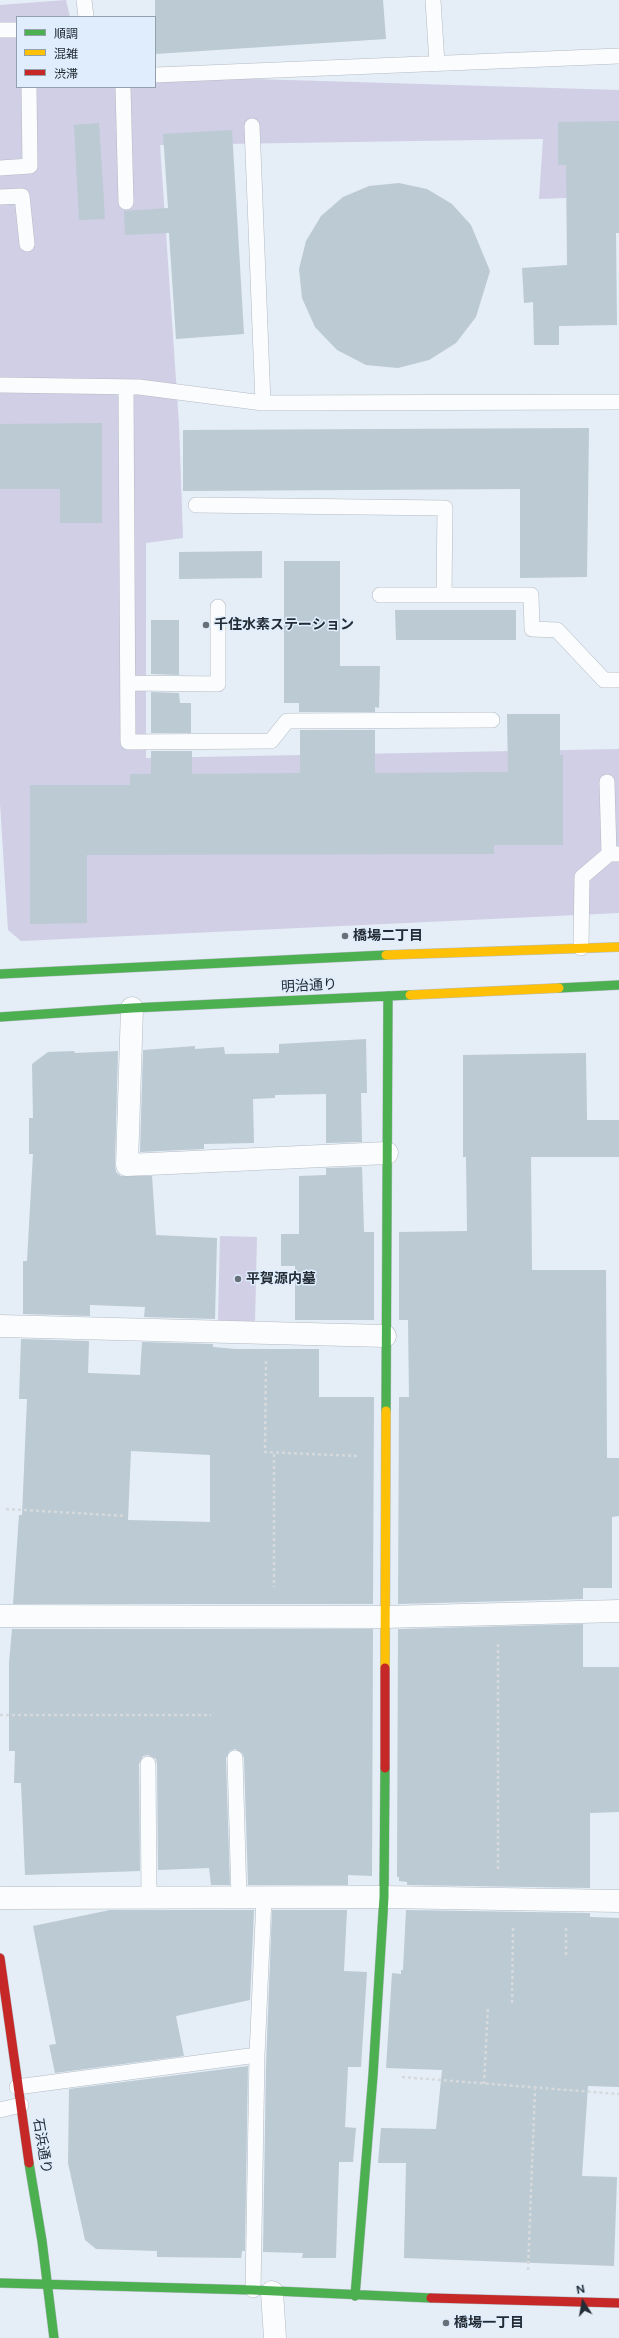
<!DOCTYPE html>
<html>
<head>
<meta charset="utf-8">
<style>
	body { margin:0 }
	#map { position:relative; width:619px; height:2338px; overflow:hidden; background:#e5edf6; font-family:Figtree,"Noto Sans JP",sans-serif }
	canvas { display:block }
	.legend { position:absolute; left:16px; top:16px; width:140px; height:72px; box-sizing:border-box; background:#dfedfc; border:1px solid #94a0ac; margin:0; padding:5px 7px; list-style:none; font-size:12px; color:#232c35 }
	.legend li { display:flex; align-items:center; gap:8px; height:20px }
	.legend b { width:20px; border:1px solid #94a0ac }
	.north { position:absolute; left:563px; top:2282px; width:40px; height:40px; -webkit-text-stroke:3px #dfedfc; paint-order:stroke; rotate:349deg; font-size:11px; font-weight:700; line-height:16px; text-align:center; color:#232c35 }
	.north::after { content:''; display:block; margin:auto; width:14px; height:18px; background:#232c35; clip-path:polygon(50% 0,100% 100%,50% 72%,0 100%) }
</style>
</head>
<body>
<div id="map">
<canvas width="619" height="2338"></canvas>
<ul class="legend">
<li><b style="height:5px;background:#4caf50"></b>順調</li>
<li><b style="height:5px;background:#ffc107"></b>混雑</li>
<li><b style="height:5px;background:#c62828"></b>渋滞</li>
</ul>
<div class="north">N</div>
</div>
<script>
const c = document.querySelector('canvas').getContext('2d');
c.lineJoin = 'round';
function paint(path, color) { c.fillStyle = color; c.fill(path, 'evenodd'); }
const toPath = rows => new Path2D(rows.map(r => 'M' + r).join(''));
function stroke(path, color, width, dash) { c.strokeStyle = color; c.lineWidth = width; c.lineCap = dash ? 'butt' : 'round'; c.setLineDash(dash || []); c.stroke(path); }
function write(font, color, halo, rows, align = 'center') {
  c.font = font + ' Figtree,"Noto Sans JP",sans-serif'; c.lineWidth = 3; c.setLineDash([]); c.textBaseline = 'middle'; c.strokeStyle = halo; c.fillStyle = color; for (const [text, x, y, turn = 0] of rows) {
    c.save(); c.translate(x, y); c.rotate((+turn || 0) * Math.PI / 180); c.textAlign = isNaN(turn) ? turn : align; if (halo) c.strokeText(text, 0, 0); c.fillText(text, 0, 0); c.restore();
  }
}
const green = toPath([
	[66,0,70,17,17,17,17,87,155,87,155,76,619,90,619,196,539,199,543,139,160,145,179,424,183,538,146,543,146,758,619,749,619,913,21,941,8,930,0,803,0,5],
	[220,1236,257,1237,255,1322,218,1321]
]);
const building = toPath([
	[155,0,383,0,386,39,155,54],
	[619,121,619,233,616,233,617,325,559,326,559,345,534,345,533,302,524,303,522,268,567,265,566,165,558,165,558,122],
	[99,123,105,219,79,220,74,125],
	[232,130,244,334,176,339,169,233,125,235,124,211,168,208,163,134],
	[399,183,427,189,452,204,471,225,490,271,476,317,456,343,429,360,398,368,366,365,337,350,315,327,302,298,299,269,306,241,321,216,343,197,369,186],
	[102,423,102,523,60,523,60,489,0,489,0,424],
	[589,428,587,577,520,578,520,489,183,491,183,430],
	[262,551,262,578,179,579,179,552],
	[284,561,340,561,340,666,380,666,379,708,375,707,375,712,299,712,299,703,284,703],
	[395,610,516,610,516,640,396,640],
	[151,620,179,620,179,675,151,674],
	[151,692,179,693,180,703,191,703,191,733,151,733],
	[507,714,560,714,560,755,563,755,563,845,494,845,494,854,87,855,87,923,30,924,30,785,130,785,130,774,151,774,151,751,192,751,192,774,300,773,300,730,375,730,375,773,508,772],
	[366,1039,367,1093,361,1093,362,1142,326,1143,326,1094,275,1095,275,1098,253,1099,254,1143,204,1144,204,1149,140,1152,143,1050,195,1046,195,1049,224,1047,225,1054,279,1053,279,1044],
	[74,1051,75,1053,118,1051,115,1165,116,1172,121,1176,152,1176,156,1235,217,1238,215,1319,144,1317,145,1307,90,1305,90,1316,23,1314,23,1261,27,1261,33,1154,29,1154,29,1118,33,1118,32,1064,48,1052],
	[586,1053,587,1120,619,1120,619,1157,531,1157,532,1270,606,1270,607,1458,619,1458,619,1516,612,1517,612,1588,583,1588,583,1599,398,1604,399,1397,409,1397,408,1320,399,1320,399,1232,467,1231,466,1157,463,1157,463,1055],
	[362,1167,364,1232,374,1232,374,1320,295,1320,295,1266,281,1266,281,1234,299,1234,299,1176,326,1175,326,1168],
	[21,1339,89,1341,88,1373,140,1375,142,1342,213,1344,213,1347,236,1349,319,1349,319,1397,374,1397,373,1604,13,1604,19,1515,22,1515,27,1399,19,1399],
	[131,1451,210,1455,210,1522,128,1520],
	[583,1624,583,1667,619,1667,619,1812,590,1813,590,1888,407,1885,407,1882,399,1881,399,1877,397,1877,398,1629],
	[12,1629,373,1629,372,1876,348,1875,348,1885,248,1885,244,1758,242,1753,235,1749,230,1751,226,1758,230,1885,211,1885,209,1868,158,1870,157,1764,156,1759,148,1755,143,1756,139,1764,140,1871,25,1875,21,1783,14,1783,15,1751,9,1751,9,1663],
	[110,1910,254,1910,250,2000,176,2016,184,2056,55,2073,49,2045,56,2044,33,1926],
	[272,1910,347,1910,344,1971,367,1972,361,2067,348,2067,345,2127,356,2128,353,2162,339,2162,336,2258,302,2258,303,2253,263,2252,266,2066],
	[406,1910,590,1913,590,1917,619,1918,619,2087,588,2086,582,2176,617,2177,614,2266,404,2258,406,2163,378,2163,381,2128,436,2129,442,2070,386,2068,392,1973,401,1974,401,1970,403,1970],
	[248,2066,245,2251,242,2251,241,2258,157,2257,157,2251,96,2249,85,2240,68,2163,69,2089]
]);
const path = toPath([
	[266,1361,265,1452,357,1456],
	[274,1454,274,1587],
	[6,1509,126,1516],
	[0,1715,211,1715],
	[498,1869,498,1642],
	[566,1928,566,1955],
	[512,2003,513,1927],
	[402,2077,619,2094],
	[484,2084,488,2006],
	[528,2270,535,2089]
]);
const lane = toPath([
	[84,0,86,17],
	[433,0,437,64],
	[0,30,17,30],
	[155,75,619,56],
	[123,87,126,202],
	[0,168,30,166,29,87],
	[0,197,22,196,27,244],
	[0,385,139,387,263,403,252,126],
	[126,387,128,742,271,741,287,721,492,720],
	[263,403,619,402],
	[196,505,445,508,444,595,531,595,532,629,557,630,604,680,619,680],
	[380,595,444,595],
	[128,683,218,684,218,607],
	[607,782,609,854],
	[581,948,582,877,609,854,619,854],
	[235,1758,239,1898],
	[148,1764,149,1898],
	[17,2087,257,2055],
	[0,2110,21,2105],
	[253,2290,257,2055,264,1898]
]);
const street = toPath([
	[132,1008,127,1165,387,1153],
	[0,1326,385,1336],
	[0,1616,385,1617,619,1611],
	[0,1898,384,1897,619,1901],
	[272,2292,275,2338]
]);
const fast = toPath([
	[0,974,386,955],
	[559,988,619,985],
	[0,1017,132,1008,410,995],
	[386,1411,388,996],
	[29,2163,42,2241,54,2338],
	[0,2283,253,2290,431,2298],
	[355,2296,373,2075,384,1897,385,1768]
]);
const slow = toPath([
	[386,955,619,947],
	[410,995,559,988],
	[385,1668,386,1411]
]);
const jam = toPath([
	[385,1768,385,1668],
	[0,1958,29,2163],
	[431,2298,619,2303]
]);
const markers = [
	[206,625,4,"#677079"],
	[345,936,4,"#677079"],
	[238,1279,4,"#677079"],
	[446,2323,4,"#677079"]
];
const poiNames = [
	["千住水素ステーション",214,625],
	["橋場二丁目",353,936],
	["平賀源内墓",246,1279],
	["橋場一丁目",454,2323]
];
const streetNames = [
	["明治通り",309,986,-3],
	["石浜通り",42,2146,81]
];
paint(green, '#d0cfe5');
paint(building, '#bbcad3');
stroke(lane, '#b3bbc3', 16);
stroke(street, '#b3bbc3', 23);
stroke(fast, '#b3bbc3', 10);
stroke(slow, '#b3bbc3', 10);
stroke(jam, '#b3bbc3', 10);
stroke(path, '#d7dadc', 2.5, [3, 3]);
stroke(lane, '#fbfcfe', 15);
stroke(street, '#fbfcfe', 22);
stroke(fast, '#4caf50', 9);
stroke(slow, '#ffc107', 9);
stroke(jam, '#c62828', 9);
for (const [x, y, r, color] of markers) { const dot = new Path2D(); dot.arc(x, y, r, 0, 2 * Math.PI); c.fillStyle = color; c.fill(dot); stroke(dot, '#dfedfc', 1.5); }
write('bold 14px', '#232c35', '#dfedfc', poiNames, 'left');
write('14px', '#232c35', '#dfedfc', streetNames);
</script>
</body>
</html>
